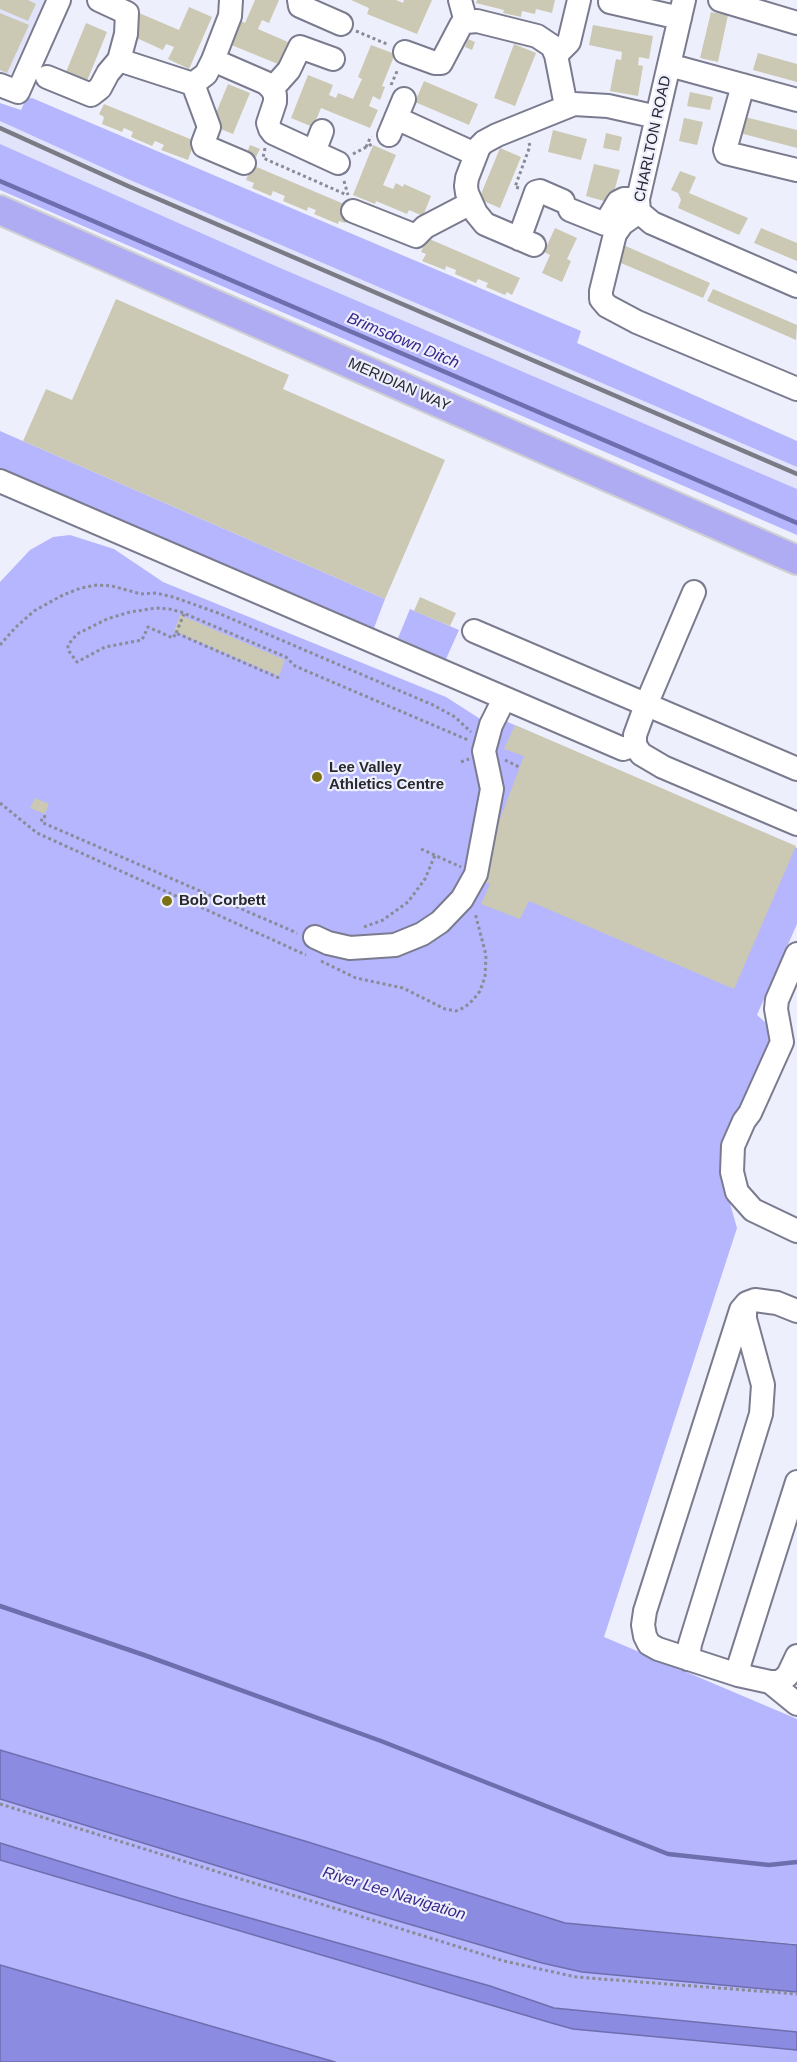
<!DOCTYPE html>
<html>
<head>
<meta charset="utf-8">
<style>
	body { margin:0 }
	canvas { display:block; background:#eeeffc }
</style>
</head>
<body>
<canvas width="797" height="2062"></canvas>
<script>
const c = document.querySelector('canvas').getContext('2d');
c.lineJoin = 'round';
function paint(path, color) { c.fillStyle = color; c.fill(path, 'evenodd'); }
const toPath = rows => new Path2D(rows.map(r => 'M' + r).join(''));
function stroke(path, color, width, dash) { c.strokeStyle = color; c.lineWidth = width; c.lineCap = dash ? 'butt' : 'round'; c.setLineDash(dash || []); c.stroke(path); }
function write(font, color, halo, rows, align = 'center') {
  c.font = font + ' Arial,sans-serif'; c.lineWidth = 4.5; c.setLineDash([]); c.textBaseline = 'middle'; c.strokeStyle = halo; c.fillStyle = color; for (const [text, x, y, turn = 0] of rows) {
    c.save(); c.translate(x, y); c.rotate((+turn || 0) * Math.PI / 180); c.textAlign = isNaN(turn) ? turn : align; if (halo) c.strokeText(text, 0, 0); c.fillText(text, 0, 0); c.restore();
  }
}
const built = toPath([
	[0,0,45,0,0,96],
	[0,121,130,180,797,467,797,489,278,267,0,144]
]);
const green = toPath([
	[32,98,581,331,577,343,797,441,797,467,130,180,0,121,0,103,21,110,26,99],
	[0,144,278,267,797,489,797,535,0,190],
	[0,431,385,599,374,628,0,468],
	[70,535,114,549,163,582,446,697,485,722,503,720,797,848,797,924,757,1015,766,1023,773,1036,721,1172,737,1228,604,1637,797,1719,797,1944,565,1923,308,1842,0,1750,0,582,30,550,53,537],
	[410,609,459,630,446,659,398,638],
	[0,1799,440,1934,542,1963,582,1972,797,1992,797,2032,554,2008,490,1986,179,1898,0,1843],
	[0,1860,573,2029,797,2050,797,2062,335,2062,0,1965]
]);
const water = toPath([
	[0,1750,308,1842,565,1923,797,1945,797,1992,582,1972,542,1963,364,1911,0,1799,0,1750],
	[0,1843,179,1898,490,1986,554,2008,797,2032,797,2050,573,2029,555,2024,0,1860,0,1843],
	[0,1965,335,2062,0,2062,0,1965]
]);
const stream = toPath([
	[0,181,797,523],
	[0,1606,144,1655,381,1741,668,1854,769,1865,797,1862]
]);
const building = toPath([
	[0,0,28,0,36,4,28,21,0,9],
	[255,0,279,0,269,23,262,20,258,29,288,42,278,64,229,44,239,20,245,23],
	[351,0,396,0,403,3,404,0,432,0,417,34,367,14,369,8],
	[477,0,555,0,552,13,536,9,535,14,522,11,521,17,503,13,504,10,476,3],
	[189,7,212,17,189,69,168,59,174,47,166,44,163,50,130,35,139,13,179,30],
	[711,12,728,15,718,62,700,58],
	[0,13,29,25,7,73,0,70],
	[86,23,107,32,87,81,66,72],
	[593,25,653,36,649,59,639,57,638,65,643,66,638,96,610,91,616,59,621,60,622,52,589,45],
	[468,39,475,42,472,50,465,47],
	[514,44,536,53,515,106,494,98],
	[371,45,395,54,382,86,385,87,380,100,373,96,369,106,378,110,370,128,321,108,313,127,291,118,308,75,333,85,329,95,336,98,338,93,353,99,362,79,358,77],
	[758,53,797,64,797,82,753,70],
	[424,81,478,104,469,125,415,102],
	[228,84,250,93,233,134,211,125],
	[690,92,713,97,710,110,687,106],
	[104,104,195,141,188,160,161,150,164,145,155,141,152,146,131,137,133,132,124,128,122,132,102,124,104,117,99,114],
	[741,116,797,130,797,148,736,132],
	[684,118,703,122,697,145,679,141],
	[553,130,587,139,581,160,548,152],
	[606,133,622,137,619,151,603,148],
	[250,145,260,149,256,157,247,153],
	[373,145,396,155,383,185,393,189,396,183,403,187,404,184,431,196,423,216,409,210,407,214,376,201,375,204,353,195],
	[500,148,521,157,500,208,479,199],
	[594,164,620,170,611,203,586,196],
	[252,165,351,207,345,223,339,221,338,224,314,214,316,210,308,207,307,211,283,201,285,196,273,191,271,196,252,188,254,183,246,180],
	[680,171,696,177,689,193,748,218,739,235,678,208,681,200,678,193,671,190],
	[555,228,577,238,567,259,571,261,562,282,542,273,550,255,544,252],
	[761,228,797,243,797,261,754,243],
	[427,238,520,278,512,295,507,292,505,295,486,287,488,283,478,279,476,283,455,274,456,270,446,266,445,270,422,261,426,254,421,252],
	[621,244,710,283,703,298,614,260],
	[713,289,797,325,796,340,707,301],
	[116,299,289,375,283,389,445,460,385,599,23,441,46,389,72,400],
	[420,597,456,613,450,626,414,611],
	[180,615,285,660,279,676,174,631],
	[515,725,796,846,734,989,529,901,520,919,481,904,490,884,482,881,498,824,524,756,504,749],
	[35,798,49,804,45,814,30,808]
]);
const path = toPath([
	[356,31,389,45],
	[391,85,398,69],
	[366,147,371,136],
	[265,148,263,158,347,195],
	[353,154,374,143],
	[344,181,348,195],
	[519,188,515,187,530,146,528,140],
	[176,633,184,614],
	[0,645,16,627,34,611,63,595,81,588,97,585,112,586,141,594,156,593,173,597,218,613,433,705,455,717,471,732],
	[279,678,176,633,173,638,148,627,142,640,105,647,77,662,68,650,68,645,77,634,107,619,130,612,156,608,169,609,181,612,286,657,295,666,468,740],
	[505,760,519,767],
	[461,762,469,759],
	[0,803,37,833,306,955],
	[46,817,43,816,41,822,297,933],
	[421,849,461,867],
	[364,927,383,920,408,902,425,879,435,855],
	[321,961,356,978,403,988,445,1009,456,1011,465,1007,473,1000,480,991,485,977,486,955,475,913],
	[0,1804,504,1961,576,1977,797,1994]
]);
const minor = toPath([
	[299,0,300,6,341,24],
	[460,0,466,22],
	[684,0,638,199,639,212,652,223,797,286],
	[720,0,797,23],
	[610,2,680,18],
	[405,52,435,63,441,63,461,25,466,22,477,21,537,36,552,46,556,55,566,106],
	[556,55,569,42,579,0],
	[119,60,193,84,206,74,213,60,230,16,231,0],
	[213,60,266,83,272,89,275,95,275,102,268,123,270,129,273,133,338,163],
	[669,65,797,100],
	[47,77,91,95,100,88,108,73,119,60,126,34,127,13,99,0],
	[193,84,209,127,203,143,204,146,244,163],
	[0,85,18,92,59,0],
	[743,85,725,150,726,153,797,170],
	[272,89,289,70,300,47,333,59],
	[396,118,475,154],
	[389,135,404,99],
	[314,152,322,131],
	[570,210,605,224,618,202,624,199,638,199],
	[353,211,416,236,425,227,471,203],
	[639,212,622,224,615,234,601,291,601,299,607,306,637,322,797,389],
	[519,239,536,192,540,191,563,201],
	[534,245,485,224,476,213,467,193,466,186,467,178,479,147,484,142,497,135,574,104,608,106,657,117],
	[0,481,616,746,623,749,635,745],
	[694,592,646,705,635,735,635,745,641,754,663,767,797,824],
	[474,631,797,769],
	[315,937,328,943,350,948,395,945,422,934,440,922,462,899,476,874,492,789,484,751,491,725,504,699],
	[797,954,777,1000,776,1009,782,1042,750,1113,744,1121,733,1146,732,1172,737,1192,753,1210,797,1231],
	[797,1311,777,1303,755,1300,747,1303,741,1310,645,1611,643,1625,645,1636,649,1644,658,1649,738,1675,770,1682,780,1682,788,1675,797,1656],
	[688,1659,690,1644,761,1414,763,1385,745,1319,745,1307],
	[738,1675,740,1662,797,1482],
	[770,1682,797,1704]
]);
const major = toPath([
	[0,210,797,560]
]);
const rail = toPath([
	[0,128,128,186,797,474]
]);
const markers = [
	[317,777,6,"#7c7214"],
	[167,901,6,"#7c7214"]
];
const streetNames = [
	["CHARLTON ROAD",653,139,-78],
	["MERIDIAN WAY",399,385,24]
];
const poiNames = [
	["Lee Valley",329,768],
	["Athletics Centre",329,785],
	["Bob Corbett",179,901]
];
const waterNames = [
	["Brimsdown Ditch",403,341,23],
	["River Lee Navigation",394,1894,17]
];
paint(built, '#e1e3fa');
paint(green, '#b5b6fe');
paint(water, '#8c8be2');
stroke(water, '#6e6dad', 1.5);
stroke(stream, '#6e6dad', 4.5);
paint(building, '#cbc9b3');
stroke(minor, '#7a7b8f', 26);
stroke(major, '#cfd0d1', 32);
stroke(path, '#8a8b96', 3, [3, 3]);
stroke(minor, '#fff', 22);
stroke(major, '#b0acf4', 28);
stroke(rail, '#7a7b85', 4.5);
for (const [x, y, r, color] of markers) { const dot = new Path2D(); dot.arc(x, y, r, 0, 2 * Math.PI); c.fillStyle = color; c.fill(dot); stroke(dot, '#eeeffc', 2); }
write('15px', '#272830', '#eeeffc', streetNames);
write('bold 15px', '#272830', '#eeeffc', poiNames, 'left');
write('italic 16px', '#37258a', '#eeeffc', waterNames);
</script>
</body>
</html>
